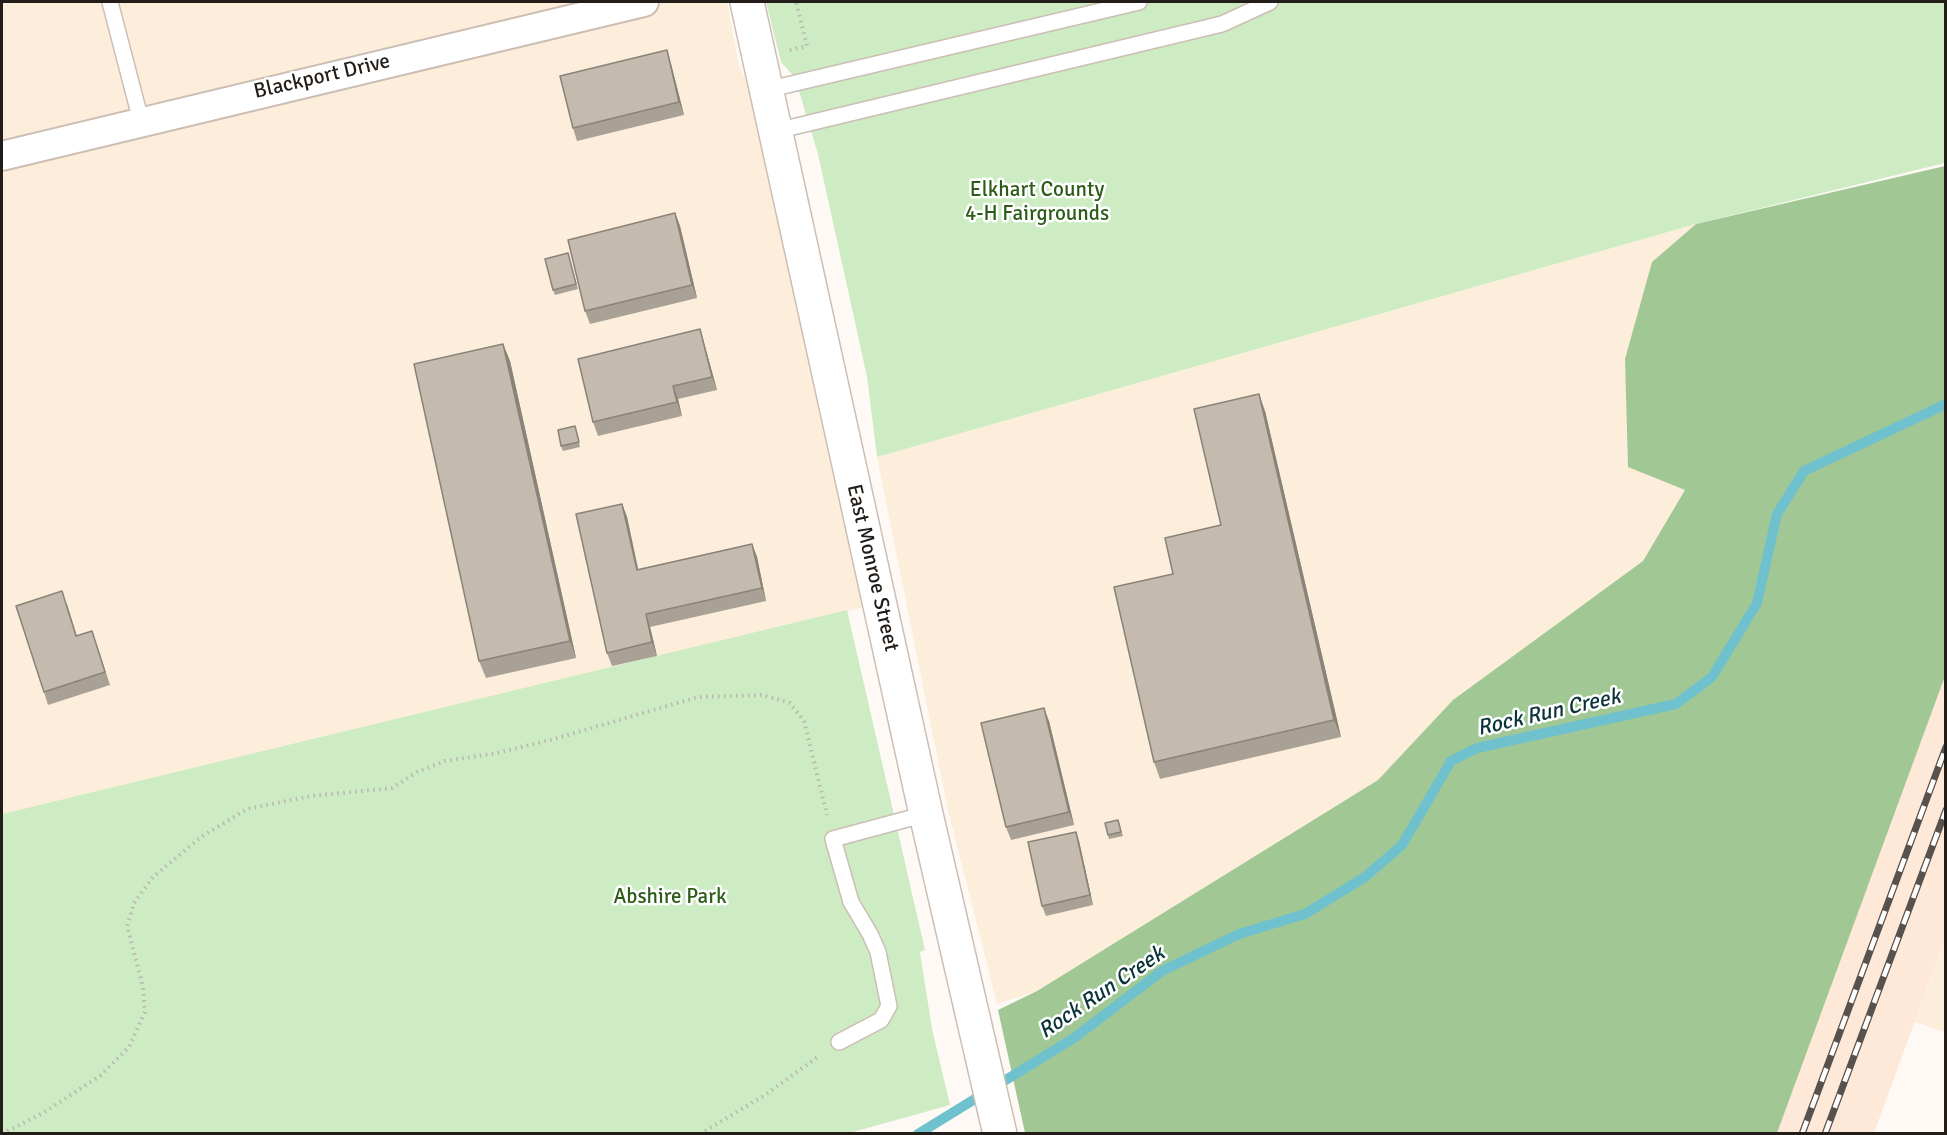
<!DOCTYPE html>
<html>
<head>
<meta charset="utf-8">
<style>
	body { margin:0 }
	#map { position:relative; width:1947px; height:1135px; overflow:hidden; background:#fff9f5; font-family:Signika,sans-serif }
	canvas { display:block }
	.frame { position:absolute; inset:0; border:3px solid #221d19; pointer-events:none }
</style>
</head>
<body>
<div id="map">
<canvas width="1947" height="1135"></canvas>
<div class="frame"></div>
</div>
<script>
const c = document.querySelector('canvas').getContext('2d');
c.lineJoin = 'round';
function paint(path, color) { c.fillStyle = color; c.fill(path, 'evenodd'); }
const toPath = rows => new Path2D(rows.map(r => 'M' + r).join(''));
function stroke(path, color, width, dash) { c.strokeStyle = color; c.lineWidth = width; c.lineCap = dash ? 'butt' : 'round'; c.setLineDash(dash || []); c.stroke(path); }
function write(font, color, halo, rows, align = 'center') {
  c.font = font + ' Signika,sans-serif'; c.lineWidth = 5; c.setLineDash([]); c.textBaseline = 'middle'; c.strokeStyle = halo; c.fillStyle = color; for (const [text, x, y, turn = 0] of rows) {
    c.save(); c.translate(x, y); c.rotate((+turn || 0) * Math.PI / 180); c.textAlign = isNaN(turn) ? turn : align; if (halo) c.strokeText(text, 0, 0); c.fillText(text, 0, 0); c.restore();
  }
}
const built = toPath([
	[1945,674,1945,939,1874,1133,1776,1134]
]);
const industrial = toPath([
	[2,2,727,2,739,66,754,96,869,606,2,814],
	[1696,224,1652,262,1685,490,1643,561,1453,700,1378,780,1037,991,997,1004,948,810,877,457],
	[1945,939,1946,1032,1945,1032,1915,1022]
]);
const green = toPath([
	[766,2,1945,2,1945,163,1696,224,877,457,867,377,818,154,795,78,781,62],
	[847,610,925,950,920,952,932,1029,950,1105,846,1134,2,1133,2,814]
]);
const forest = toPath([
	[1945,166,1945,676,1777,1133,1025,1133,998,1010,1037,991,1378,780,1453,700,1643,561,1685,490,1628,467,1625,359,1652,262,1696,224]
]);
const stream = toPath([
	[918,1134,1074,1038,1162,971,1239,934,1305,914,1365,877,1402,845,1451,761,1477,748,1676,704,1712,677,1757,603,1777,514,1804,471,1946,404]
]);
const path = toPath([
	[790,50,807,46,796,2],
	[2,1134,43,1113,100,1076,129,1047,145,1012,143,987,127,926,134,903,153,877,201,837,247,809,311,796,392,788,417,772,445,761,497,753,554,739,698,697,763,695,790,703,804,721,827,815],
	[700,1134,765,1095,819,1056]
]);
const service = toPath([
	[110,2,141,121],
	[766,90,1139,2],
	[776,131,1222,24,1270,2],
	[839,1042,881,1020,889,1006,878,952,870,934,851,902,833,839,926,814]
]);
const minor = toPath([
	[2,156,644,2]
]);
const tertiary = toPath([
	[747,2,926,814,1000,1134]
]);
const rail = toPath([
	[1802,1134,1946,747],
	[1825,1134,1946,810]
]);
const wall = toPath([
	[671,64,684,115,577,141,573,128],
	[675,213,680,226,697,298,590,324,585,311],
	[568,253,578,289,555,295,553,290],
	[700,329,704,343,717,390,678,399,682,416,598,436,593,422],
	[503,344,510,361,576,658,486,678,479,661],
	[1265,411,1341,737,1160,779,1154,762,1173,574,1221,525],
	[575,426,580,447,563,451,561,446],
	[622,504,627,517,638,569,752,544,757,557,766,601,650,627,657,656,612,666,607,653],
	[67,604,77,636,97,645,110,685,48,705,44,692],
	[1049,721,1074,825,1011,840,1006,827],
	[1118,820,1123,836,1109,839,1108,835],
	[1079,841,1093,905,1046,916,1042,906]
]);
const shadedWall = toPath([
	[667,50,671,64,684,115,679,102],
	[675,213,680,226,697,298,692,285],
	[700,329,704,343,717,390,712,377],
	[503,344,510,361,576,658,570,641],
	[673,386,678,399,682,416,677,402],
	[1259,394,1265,411,1341,737,1334,720],
	[622,504,627,517,641,583,637,570],
	[752,544,757,557,766,601,762,588],
	[646,614,650,627,657,656,652,642],
	[1044,708,1049,721,1074,825,1069,812],
	[1076,832,1079,841,1093,905,1090,895]
]);
const building = toPath([
	[667,50,679,102,573,128,560,76,667,50],
	[675,213,692,285,585,311,568,240,675,213],
	[568,253,576,284,553,290,545,259,568,253],
	[700,329,712,377,673,386,677,402,593,422,578,359,700,329],
	[503,344,570,641,479,661,414,364,503,344],
	[1259,394,1334,720,1154,762,1114,587,1173,574,1165,538,1221,525,1194,409,1259,394],
	[575,426,579,442,561,446,558,430,575,426],
	[622,504,637,570,752,544,762,588,646,614,652,642,607,653,576,514,622,504],
	[62,591,76,636,92,631,105,672,44,692,16,606,62,591],
	[1044,708,1069,812,1006,827,981,723,1044,708],
	[1118,820,1121,832,1108,835,1105,823,1118,820],
	[1076,832,1090,895,1042,906,1028,842,1076,832]
]);
const streetNames = [
	["Blackport Drive",322,77,-13],
	["East Monroe Street",872,568,77]
];
const parkNames = [
	["Elkhart County",1037,190],
	["4-H Fairgrounds",1037,214],
	["Abshire Park",670,897]
];
const waterNames = [
	["Rock Run Creek",1549,713,-13],
	["Rock Run Creek",1102,993,-34]
];
paint(built, '#fee9d9');
paint(industrial, '#fceeda');
paint(green, '#cdecc3');
paint(forest, '#a1c894');
stroke(stream, '#6fc1ce', 10);
stroke(service, '#ccbeb4', 18);
stroke(minor, '#ccbeb4', 32);
stroke(tertiary, '#ccbeb4', 36);
stroke(path, '#bbb6b2', 4, [1.5, 4.5]);
stroke(service, '#fff', 15);
stroke(minor, '#fff', 28);
stroke(tertiary, '#fff', 33);
stroke(rail, '#57524e', 7);
stroke(rail, '#fff', 4.5, [14]);
paint(wall, '#a9a196');
paint(shadedWall, '#89837a');
paint(building, '#c4bbae');
stroke(building, '#89837a', 1.5);
write('21px', '#221d19', '#fff', streetNames);
write('21px', '#2c5c17', '#fff', parkNames);
write('italic 22px', '#093338', '#fff', waterNames);
</script>
</body>
</html>
